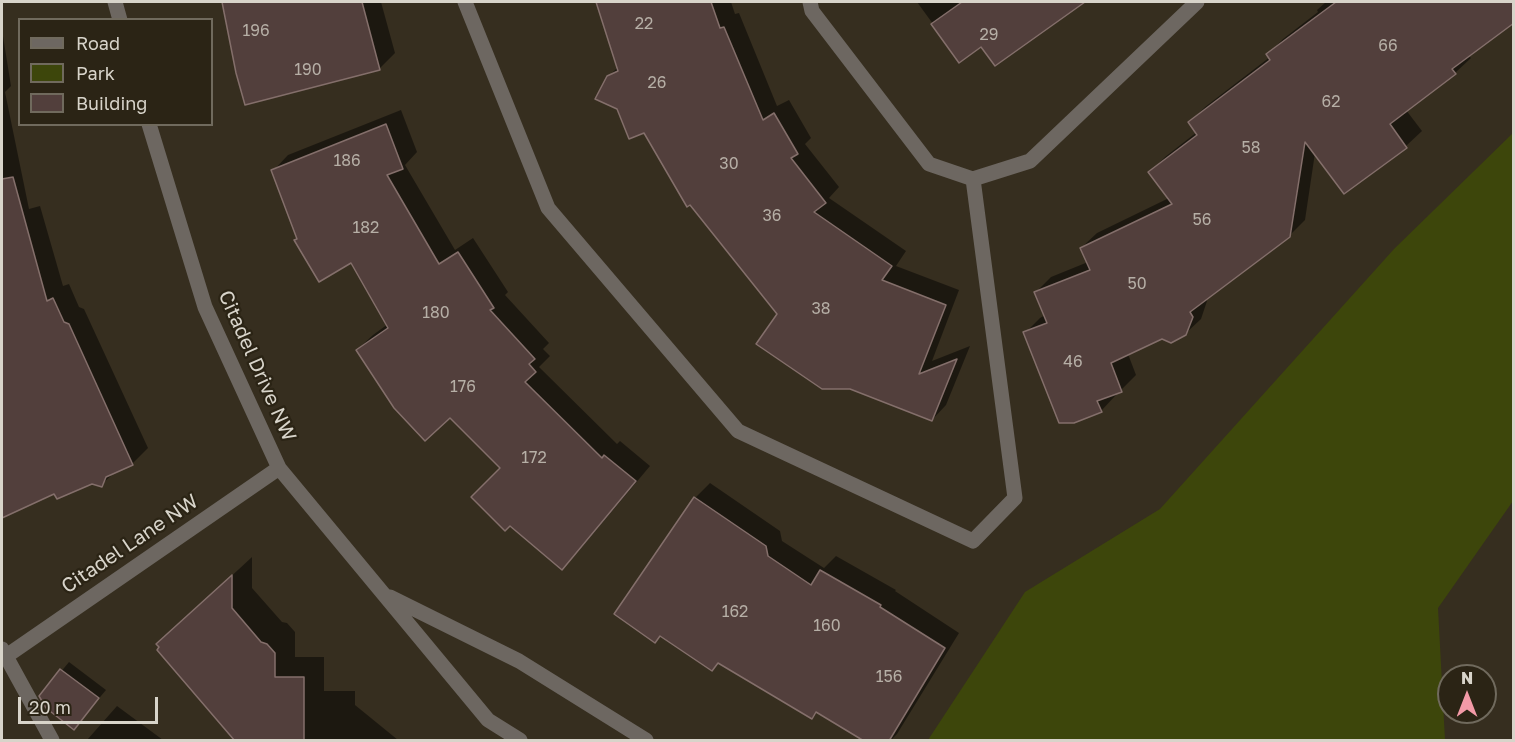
<!DOCTYPE html>
<html>
<head>
<meta charset="utf-8">
<style>
	body { margin:0 }
	#map { position:relative; width:1515px; height:742px; overflow:hidden; background:#362e1f; font-family:"Golos Text",sans-serif }
	canvas { display:block }
	.frame { position:absolute; inset:0; border:3px solid #d8d4ca; pointer-events:none }
	.legend { position:absolute; left:18px; top:18px; width:195px; height:108px; box-sizing:border-box; background:#2b2415; border:2px solid #706a5d; margin:0; padding:8px 10px; list-style:none; font-size:18px; color:#d8d4ca }
	.legend li { display:flex; align-items:center; gap:12px; height:30px }
	.legend b { width:30px; border:2px solid #706a5d }
	.north { position:absolute; left:1437px; top:664px; width:60px; height:60px; box-sizing:border-box; background:#2b2415; border:2px solid #706a5d; border-radius:50%; rotate:0deg; font-size:16px; font-weight:700; line-height:24px; text-align:center; color:#d8d4ca }
	.north::after { content:''; display:block; margin:auto; width:21px; height:27px; background:#f39aa7; clip-path:polygon(50% 0,100% 100%,50% 72%,0 100%) }
	.scale { position:absolute; left:18px; top:697px; width:140px; height:27px; box-sizing:border-box; border:3px solid #d8d4ca; border-top:0; padding-left:8px; font-size:18px; line-height:21px; white-space:nowrap; color:#d8d4ca; -webkit-text-stroke:4px #2b2415; paint-order:stroke }
</style>
</head>
<body>
<div id="map">
<canvas width="1515" height="742"></canvas>
<div class="frame"></div>
<ul class="legend">
<li><b style="height:8px;background:#6d6761"></b>Road</li>
<li><b style="height:16px;background:#3d460b"></b>Park</li>
<li><b style="height:16px;background:#523f3c"></b>Building</li>
</ul>
<div class="north">N</div>
<div class="scale">20 m</div>
</div>
<script>
const c = document.querySelector('canvas').getContext('2d');
c.lineJoin = 'round';
function paint(path, color) { c.fillStyle = color; c.fill(path, 'evenodd'); }
const toPath = rows => new Path2D(rows.map(r => 'M' + r).join(''));
function stroke(path, color, width, dash) { c.strokeStyle = color; c.lineWidth = width; c.lineCap = dash ? 'butt' : 'round'; c.setLineDash(dash || []); c.stroke(path); }
function write(font, color, halo, rows, align = 'center') {
  c.font = font + ' "Golos Text",sans-serif'; c.lineWidth = 4.5; c.setLineDash([]); c.textBaseline = 'middle'; c.strokeStyle = halo; c.fillStyle = color; for (const [text, x, y, turn = 0] of rows) {
    c.save(); c.translate(x, y); c.rotate((+turn || 0) * Math.PI / 180); c.textAlign = isNaN(turn) ? turn : align; if (halo) c.strokeText(text, 0, 0); c.fillText(text, 0, 0); c.restore();
  }
}
const green = toPath([
	[1513,133,1513,501,1438,608,1445,740,928,740,1025,592,1160,509,1394,249]
]);
const shadow = toPath([
	[223,2,381,2,395,53,380,68,246,104,238,72],
	[597,2,731,2,735,14,739,13,777,106,789,100,811,138,805,144,839,187,829,198,906,251,896,266,959,290,932,361,970,346,946,405,932,420,779,314,608,77,618,67],
	[917,2,1077,2,1064,15,981,45,960,61],
	[1326,2,1514,2,1514,21,1468,55,1471,58,1455,73,1406,110,1422,131,1406,146,1364,178,1315,153,1305,220,1289,236,1206,298,1207,301,1201,319,1185,334,1162,338,1128,354,1136,375,1121,390,1115,393,1116,395,1101,411,1025,333,1040,318,1045,315,1036,292,1051,277,1088,262,1081,248,1097,233,1169,198,1150,172,1165,157,1197,132,1190,122,1205,107,1270,57,1268,54,1283,39,1318,12,1317,10],
	[2,30,11,86,5,92,29,209,40,206,63,286,69,284,79,307,84,309,148,448,132,464,115,472,101,485,92,482,54,492,2,516],
	[401,110,417,152,405,165,455,250,473,238,508,292,505,295,549,343,543,349,550,356,539,367,617,444,620,441,650,466,577,553,561,568,502,468,450,416,357,350,373,335,388,324,352,261,299,238,273,171,288,155],
	[710,483,780,531,782,541,824,568,836,556,896,590,895,591,959,633,897,734,891,740,867,740,818,711,812,717,695,498],
	[252,557,252,588,282,622,287,623,295,632,295,657,324,657,324,691,355,691,355,705,398,740,237,740,158,644],
	[69,662,106,690,74,728,41,696],
	[117,706,163,740,87,740]
]);
const building = toPath([
	[222,2,362,2,380,70,245,105,236,73,222,2],
	[596,2,711,2,720,28,724,27,763,120,774,113,798,154,791,158,826,203,814,212,892,266,882,280,946,305,919,374,957,359,932,421,850,389,822,389,756,344,777,314,690,205,687,207,644,133,629,139,617,109,595,99,607,76,618,71,596,2],
	[962,2,1085,2,995,66,981,47,959,63,931,24,962,2],
	[1336,2,1514,2,1514,23,1452,69,1456,74,1390,124,1407,148,1344,194,1305,142,1290,237,1190,312,1193,317,1186,335,1171,343,1162,339,1111,363,1122,392,1097,401,1102,412,1074,423,1059,423,1023,332,1047,323,1034,292,1090,270,1080,248,1172,204,1148,172,1197,135,1188,122,1270,60,1266,54,1336,2],
	[386,124,403,169,387,175,439,264,458,252,494,308,490,310,535,359,529,364,536,372,525,382,602,458,604,455,636,481,562,570,510,526,505,531,471,497,500,468,450,418,425,441,394,408,356,350,388,328,351,263,319,282,294,240,297,239,271,170,386,124],
	[13,177,47,301,53,298,64,322,69,324,133,465,106,477,102,487,92,484,57,499,54,494,2,518,2,179,13,177],
	[694,497,766,546,768,556,811,585,820,570,881,605,880,607,945,648,889,741,864,741,816,712,812,719,718,663,712,671,660,636,655,643,614,614,694,497],
	[232,575,232,608,261,642,267,644,275,653,275,677,304,677,304,741,235,741,157,650,159,647,156,644,232,575],
	[60,669,99,698,74,730,46,708,39,696,60,669]
]);
const minor = toPath([
	[115,2,120,20],
	[465,2,548,208,738,431,973,541,1015,498,973,179],
	[810,2,812,11,929,164,973,179,1030,161,1197,2],
	[149,124,205,307,279,468,488,720,520,740],
	[390,597,519,661,646,740],
	[2,649,52,740],
	[2,659,279,468]
]);
const numberNames = [
	["22",644,24],
	["196",256,31],
	["29",989,35],
	["66",1388,46],
	["190",308,70],
	["26",657,83],
	["62",1331,102],
	["58",1251,148],
	["186",347,161],
	["30",729,164],
	["36",772,216],
	["56",1202,220],
	["182",366,228],
	["50",1137,284],
	["38",821,309],
	["180",436,313],
	["46",1073,362],
	["176",463,387],
	["172",534,458],
	["162",735,612],
	["160",827,626],
	["156",889,677]
];
const streetNames = [
	["Citadel Drive NW",257,366,66],
	["Citadel Lane NW",130,544,-34]
];
paint(green, '#3d460b');
paint(shadow, '#0007');
paint(building, '#523f3c');
stroke(building, '#846f6b', 1.5);
stroke(minor, '#6d6761', 15);
write('16px', '#b6afa6', null, numberNames);
write('20px', '#d8d4ca', '#2b2415', streetNames);
</script>
</body>
</html>
